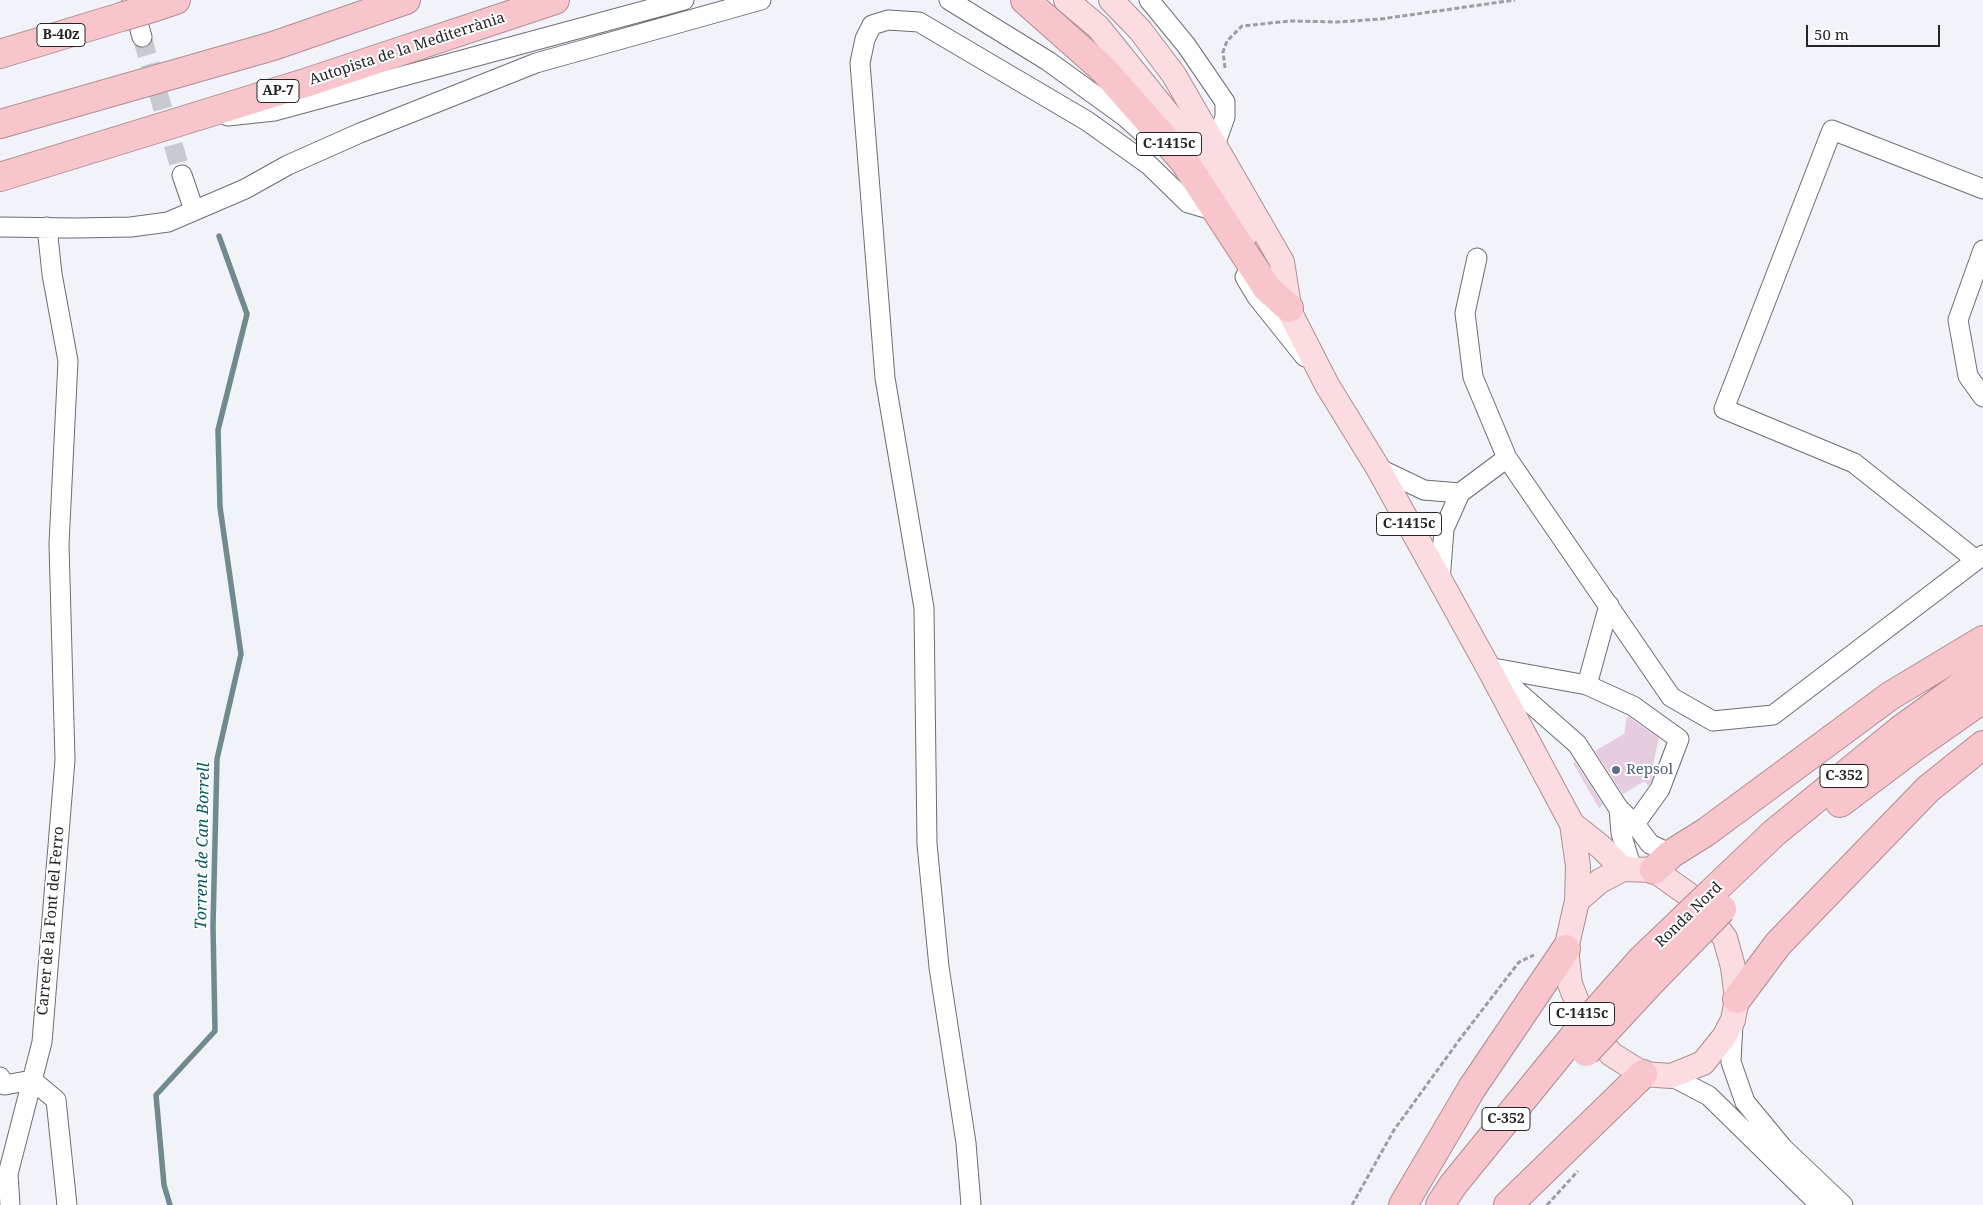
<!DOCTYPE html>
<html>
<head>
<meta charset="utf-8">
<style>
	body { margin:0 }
	#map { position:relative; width:1983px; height:1205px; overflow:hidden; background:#f1f3f9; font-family:"Noto Serif",serif }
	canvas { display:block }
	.scale { position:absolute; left:1806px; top:25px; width:134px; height:22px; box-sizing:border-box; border:2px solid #242527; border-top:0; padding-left:6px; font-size:15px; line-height:18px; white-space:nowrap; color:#242527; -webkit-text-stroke:4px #fff; paint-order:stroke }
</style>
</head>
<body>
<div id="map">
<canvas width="1983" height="1205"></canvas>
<div class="scale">50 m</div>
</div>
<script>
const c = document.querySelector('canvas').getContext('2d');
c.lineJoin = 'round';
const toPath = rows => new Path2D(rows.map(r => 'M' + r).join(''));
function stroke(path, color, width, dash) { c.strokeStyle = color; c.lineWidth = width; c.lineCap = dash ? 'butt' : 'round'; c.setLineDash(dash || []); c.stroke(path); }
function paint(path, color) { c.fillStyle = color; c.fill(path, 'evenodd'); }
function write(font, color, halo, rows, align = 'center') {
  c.font = font + ' "Noto Serif",serif'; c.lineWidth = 4; c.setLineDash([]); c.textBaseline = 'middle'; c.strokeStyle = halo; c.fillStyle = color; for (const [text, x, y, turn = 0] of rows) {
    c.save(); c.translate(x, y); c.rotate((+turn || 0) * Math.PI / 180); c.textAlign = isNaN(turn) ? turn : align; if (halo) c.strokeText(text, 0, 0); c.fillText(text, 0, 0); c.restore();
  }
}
const stream = toPath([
	[170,1205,164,1185,156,1095,215,1031,213,926,217,759,241,654,220,507,218,430,247,314,219,236]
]);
const building = toPath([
	[1627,716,1659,738,1653,765,1655,770,1650,784,1648,786,1645,781,1623,794,1595,751,1624,734],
	[1575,762,1603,805,1599,808,1573,763]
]);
const minorTunnel = toPath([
	[142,37,182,175]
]);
const path = toPath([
	[1225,68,1223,52,1227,41,1242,26,1291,21,1338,22,1381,19,1515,0],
	[1352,1205,1394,1130,1460,1039,1519,962,1534,955],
	[1547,1205,1578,1171]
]);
const minor = toPath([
	[949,0,1048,61,1124,116,1151,140],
	[1149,0,1186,45,1225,102,1225,117,1215,145],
	[132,1,142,37],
	[228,116,274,111,684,0],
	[182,175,194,210],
	[0,227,75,228,131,227,168,222,245,189,288,165,360,133,536,63,761,0],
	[1983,250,1958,320,1968,376,1983,397],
	[1477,258,1465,313,1473,377,1507,458,1671,697,1713,721,1773,715,1983,555],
	[1245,277,1257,297,1305,357],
	[1378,468,1424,490,1460,493],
	[1976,560,1854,463,1724,409,1832,130,1983,189],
	[1440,581,1444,529,1460,493,1507,458],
	[1488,667,1587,685,1633,706,1679,739,1660,789,1635,824],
	[1495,672,1577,744,1619,809,1635,824,1650,844,1671,854],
	[1587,685,1609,605],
	[1619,809,1621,833,1632,869],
	[1733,1023,1731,1062,1745,1102,1783,1148,1843,1205],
	[1671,1076,1709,1096,1820,1205],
	[0,1077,5,1085,32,1080],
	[32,1080,56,1100,67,1205],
	[10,1205,8,1174,42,1042,65,760,59,544,68,361,52,274,47,227],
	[971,1205,966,1143,939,967,927,844,924,608,885,378,860,63,865,39,872,25,888,20,919,22,1087,121,1149,165,1188,203,1205,208]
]);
const major = toPath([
	[1066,0,1098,27,1198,151,1246,234],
	[1111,0,1140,30,1174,75,1282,262,1289,306],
	[1279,291,1327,385,1378,468,1488,667,1572,824,1578,866,1577,901,1566,949,1570,984,1583,1017,1611,1054,1643,1074,1671,1076,1703,1063,1724,1037,1733,1020,1737,999,1733,967,1725,938,1696,900,1654,870,1623,869,1600,881,1577,901],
	[1572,824,1601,847,1623,869]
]);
const highway = toPath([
	[1025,0,1104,70,1184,161,1267,288,1289,308],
	[155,7,176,0],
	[0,54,121,17],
	[0,124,273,46,406,0],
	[0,177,305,83,555,0],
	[1840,803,1913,748,1983,699],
	[1654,870,1671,854,1706,832,1890,696,1983,640],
	[1712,892,1774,833,1900,730,1983,670],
	[1737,999,1778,944,1928,789,1983,745],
	[1403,1205,1472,1088,1566,949],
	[1440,1205,1453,1185,1575,1035],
	[1508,1205,1643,1074]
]);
const highwayBridge = toPath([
	[121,17,155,7],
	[1575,1035,1642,959,1712,892],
	[1586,1052,1650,983,1722,909]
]);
const markers = [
	[1616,770,5,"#5c6f8a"]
];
const shields = [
	[61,35,48],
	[278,91,42],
	[1169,144,65],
	[1409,524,65],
	[1844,776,48],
	[1582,1014,65],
	[1506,1119,48]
];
const shieldNames = [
	["B-40z",61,35],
	["AP-7",278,91],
	["C-1415c",1169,144],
	["C-1415c",1409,524],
	["C-352",1844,776],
	["C-1415c",1582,1014],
	["C-352",1506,1119]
];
const streetNames = [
	["Autopista de la Mediterrània",407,49,-18],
	["Ronda Nord",1689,915,-44],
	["Carrer de la Font del Ferro",51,921,-85]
];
const serviceNames = [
	["Repsol",1626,770]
];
const waterNames = [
	["Torrent de Can Borrell",203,846,-89]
];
stroke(stream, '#708a8f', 5.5);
paint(building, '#e6cce1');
stroke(minorTunnel, '#c8cacf', 19, [19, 9]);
stroke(minor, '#6b6d72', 21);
stroke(major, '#ae8d92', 26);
stroke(highway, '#ae8d92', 30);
stroke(path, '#9c9ea2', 3, [5, 2.5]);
stroke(minor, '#fff', 19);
stroke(major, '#fbdce0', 24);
stroke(highway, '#f9c5cc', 28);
stroke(highwayBridge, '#ae8d92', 30, []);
stroke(highwayBridge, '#f9c5cc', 28);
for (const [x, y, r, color] of markers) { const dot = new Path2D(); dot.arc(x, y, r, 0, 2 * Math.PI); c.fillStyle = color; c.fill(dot); stroke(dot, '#fff', 2); }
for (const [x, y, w] of shields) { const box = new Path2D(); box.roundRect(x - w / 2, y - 11.5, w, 23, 4); c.fillStyle = '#fff'; c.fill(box); stroke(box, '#242527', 1); }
write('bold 14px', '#242527', null, shieldNames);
write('15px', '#242527', '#fff', streetNames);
write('15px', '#4e5e75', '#fff', serviceNames, 'left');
write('italic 16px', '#075761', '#fff', waterNames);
</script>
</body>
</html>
